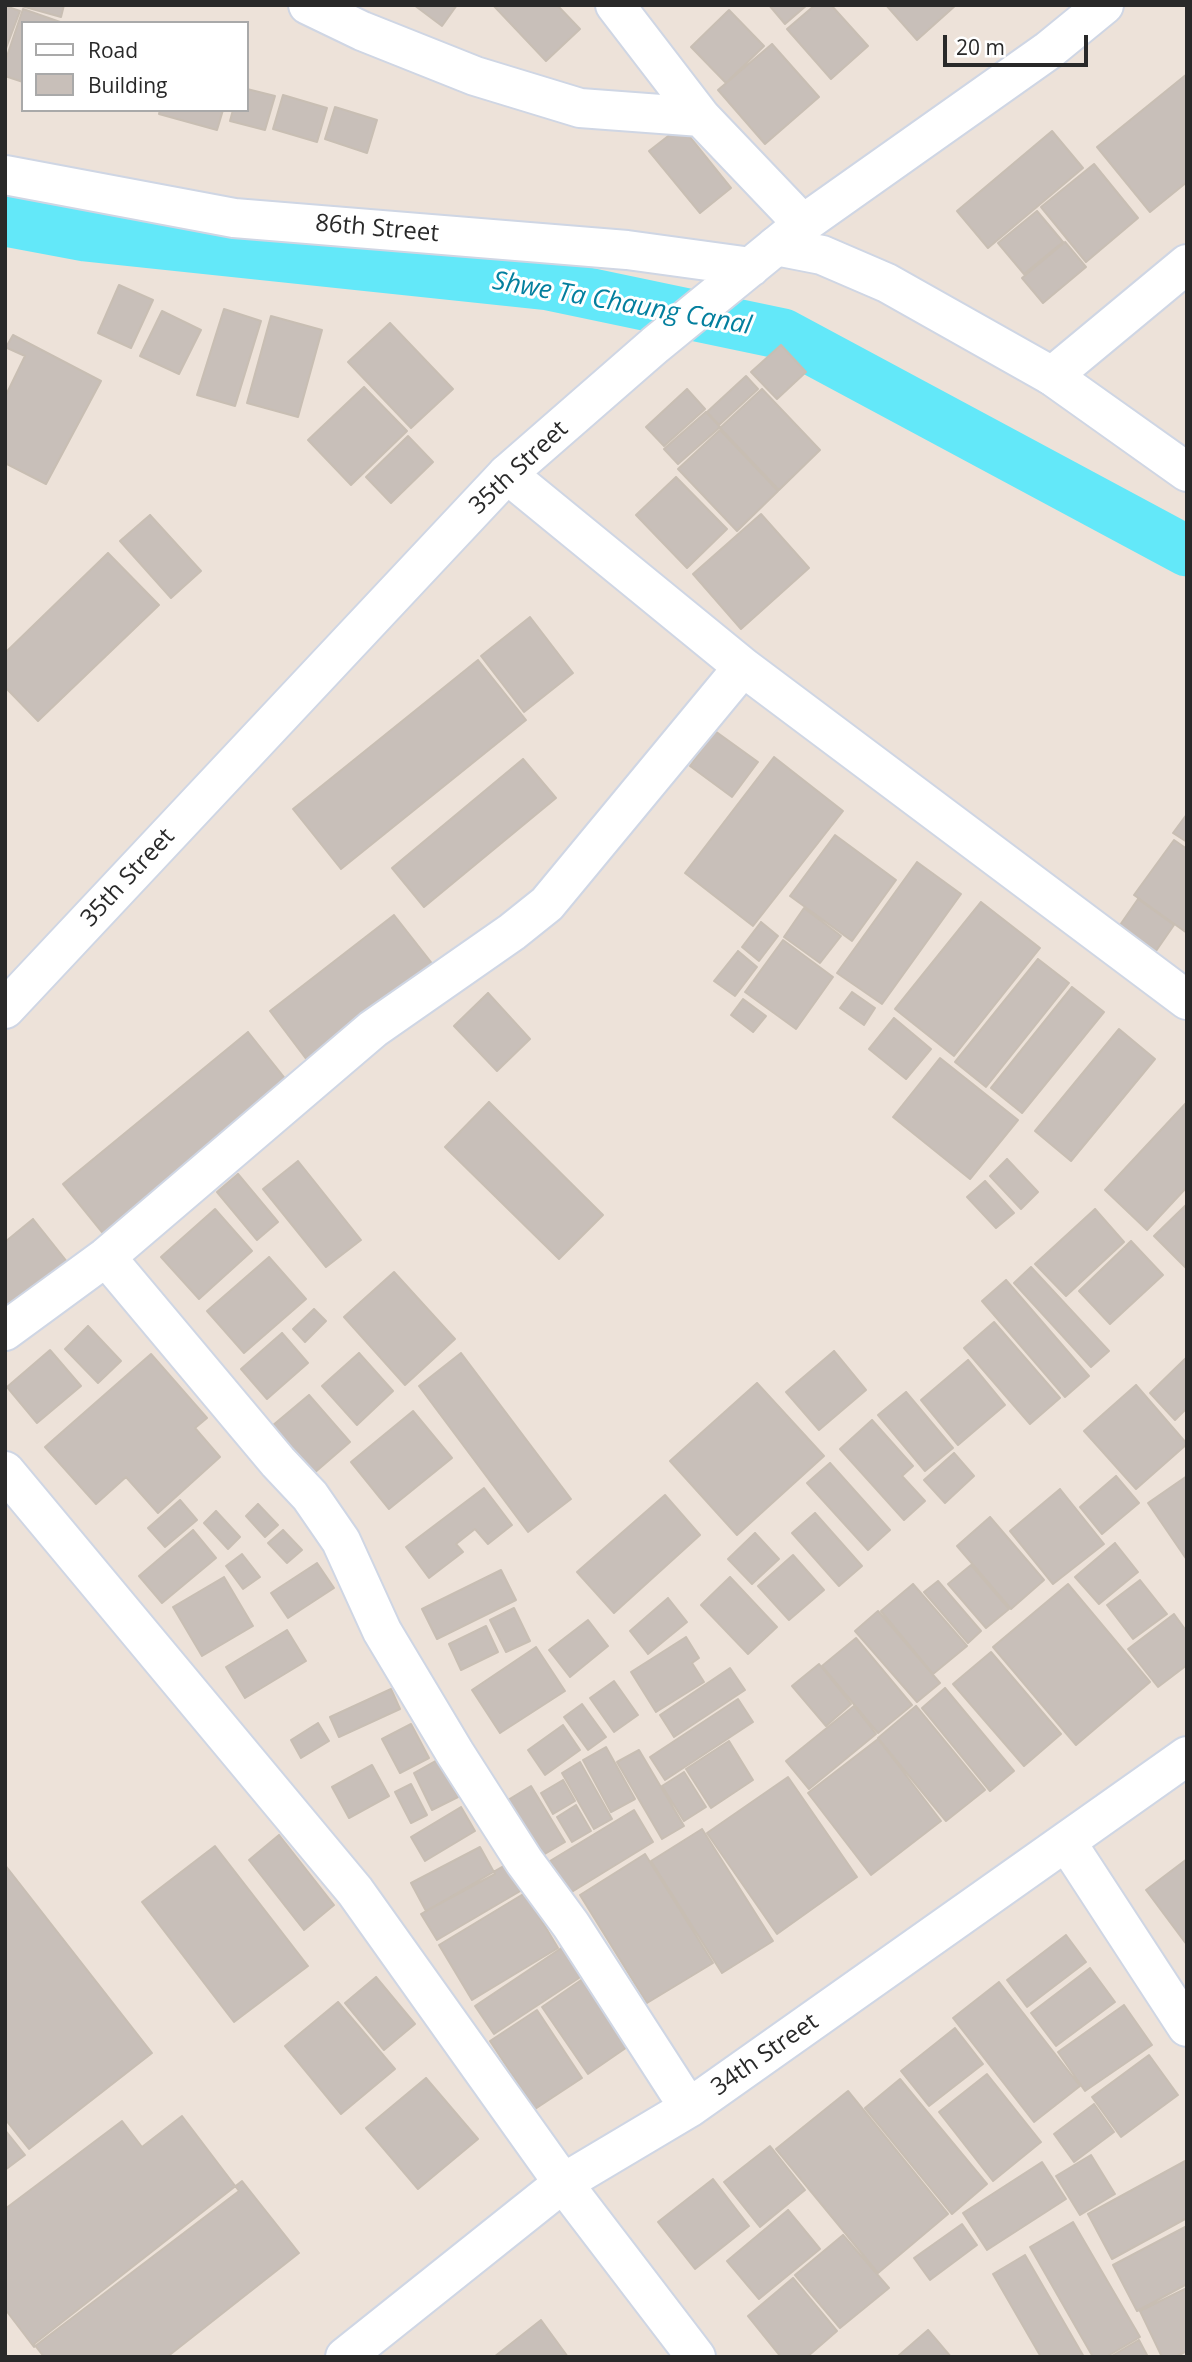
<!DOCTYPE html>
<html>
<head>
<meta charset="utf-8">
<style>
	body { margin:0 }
	#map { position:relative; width:1192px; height:2362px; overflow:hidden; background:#ede2d9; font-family:"Open Sans",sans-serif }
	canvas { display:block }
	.frame { position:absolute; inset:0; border:7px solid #292929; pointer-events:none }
	.legend { position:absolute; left:21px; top:21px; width:228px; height:91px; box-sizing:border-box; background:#fff; border:2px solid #a9a9a9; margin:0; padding:9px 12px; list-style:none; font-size:21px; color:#292929 }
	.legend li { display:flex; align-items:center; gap:14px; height:35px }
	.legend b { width:35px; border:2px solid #a9a9a9 }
	.scale { position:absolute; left:943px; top:35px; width:145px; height:32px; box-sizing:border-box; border:4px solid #292929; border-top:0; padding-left:9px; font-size:21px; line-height:24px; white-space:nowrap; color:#292929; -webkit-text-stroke:5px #fff; paint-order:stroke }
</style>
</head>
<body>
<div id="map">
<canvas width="1192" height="2362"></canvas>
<div class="frame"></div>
<ul class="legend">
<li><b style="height:9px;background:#fff"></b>Road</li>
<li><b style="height:19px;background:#c8bfb9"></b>Building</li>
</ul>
<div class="scale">20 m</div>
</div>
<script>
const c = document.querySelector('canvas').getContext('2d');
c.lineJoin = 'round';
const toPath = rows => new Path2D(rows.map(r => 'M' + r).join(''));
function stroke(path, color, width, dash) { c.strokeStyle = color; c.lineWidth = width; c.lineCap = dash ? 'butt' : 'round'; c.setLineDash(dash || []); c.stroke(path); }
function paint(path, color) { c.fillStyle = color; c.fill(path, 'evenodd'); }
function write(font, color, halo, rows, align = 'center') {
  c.font = font + ' "Open Sans",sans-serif'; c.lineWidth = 6; c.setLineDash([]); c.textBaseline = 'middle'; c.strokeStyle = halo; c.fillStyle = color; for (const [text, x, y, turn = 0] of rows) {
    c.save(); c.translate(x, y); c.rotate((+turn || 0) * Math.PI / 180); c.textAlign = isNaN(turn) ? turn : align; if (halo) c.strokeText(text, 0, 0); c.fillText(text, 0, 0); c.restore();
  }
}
const canal = toPath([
	[5,221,85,236,549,285,783,334,1187,551]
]);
const building = toPath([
	[18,5,64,5,61,17,18,5],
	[414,5,457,5,442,26,414,5],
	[493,5,557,5,580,29,546,61,493,5],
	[769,5,807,5,785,24,769,5],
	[815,5,831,5,868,46,831,79,787,29,815,5],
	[886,5,956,5,917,40,886,5],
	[5,6,20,11,5,51,5,6],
	[23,9,63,23,23,23,23,82,5,76,5,62,23,9],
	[729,10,764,46,726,83,691,47,729,10],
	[772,44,819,97,765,144,718,90,772,44],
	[1187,74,1187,182,1150,212,1097,147,1187,74],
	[247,89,275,96,265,130,230,121,233,110,247,110,247,89],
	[283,95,327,108,317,142,273,129,283,95],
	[335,107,377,120,367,153,325,139,335,107],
	[160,110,223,110,217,130,159,114,160,110],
	[681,126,731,188,700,213,649,151,681,126],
	[1052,131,1083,168,988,248,957,211,1052,131],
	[1094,164,1138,218,1086,262,1041,207,1094,164],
	[1037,211,1063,242,1024,274,998,243,1037,211],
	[1065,242,1086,267,1043,303,1022,278,1065,242],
	[119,285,153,300,131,348,98,333,119,285],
	[224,309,261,321,235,406,197,395,224,309],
	[162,311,201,330,179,374,140,356,162,311],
	[271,316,322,330,298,417,247,403,271,316],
	[390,323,453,389,411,428,348,362,390,323],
	[13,335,101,381,46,484,5,463,5,349,13,335],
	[781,345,806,372,777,399,751,372,781,345],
	[5,347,25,356,5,397,5,347],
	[746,376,758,389,719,425,707,412,746,376],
	[364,387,407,431,351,485,308,440,364,387],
	[687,389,705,409,664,446,646,427,687,389],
	[762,389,820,450,779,490,720,428,762,389],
	[706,412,720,427,678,464,664,449,706,412],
	[720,430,778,491,737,531,678,469,720,430],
	[408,436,433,462,391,503,366,477,408,436],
	[676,477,727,529,687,568,636,515,676,477],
	[761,514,809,568,741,629,693,574,761,514],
	[150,515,201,571,171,598,120,541,150,515],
	[108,553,159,605,38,721,5,687,5,653,108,553],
	[530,617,573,673,524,712,481,656,530,617],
	[478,660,526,720,341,869,293,809,478,660],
	[715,731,758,762,732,797,690,766,715,731],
	[774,757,843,811,753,926,685,873,774,757],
	[523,759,556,798,424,907,392,868,523,759],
	[1187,814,1187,842,1173,833,1187,814],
	[835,835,896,880,852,941,790,896,835,835],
	[1174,840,1187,849,1187,933,1134,895,1174,840],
	[917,862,961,894,882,1004,837,973,917,862],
	[1138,899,1174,925,1156,951,1120,925,1138,899],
	[981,902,1040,948,954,1056,895,1009,981,902],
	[804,908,841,936,820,963,784,937,804,908],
	[394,915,438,971,313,1068,270,1011,394,915],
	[761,922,778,936,759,961,742,947,761,922],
	[783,940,833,977,796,1029,745,992,783,940],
	[738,951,757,967,735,996,714,981,738,951],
	[1038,959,1069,983,986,1087,955,1062,1038,959],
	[1072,987,1104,1012,1022,1113,991,1088,1072,987],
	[852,992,875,1008,864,1025,840,1008,852,992],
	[488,993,530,1039,497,1071,454,1026,488,993],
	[743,999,766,1016,753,1032,731,1015,743,999],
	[894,1018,931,1049,906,1079,869,1049,894,1018],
	[1119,1029,1155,1059,1071,1161,1035,1131,1119,1029],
	[248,1032,291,1086,106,1237,63,1184,248,1032],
	[940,1058,1018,1120,970,1179,893,1117,940,1058],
	[489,1102,603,1215,559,1259,445,1147,489,1102],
	[1187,1102,1187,1187,1147,1230,1105,1190,1187,1102],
	[1007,1159,1038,1192,1021,1209,990,1176,1007,1159],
	[298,1161,361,1240,326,1267,263,1189,298,1161],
	[238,1174,278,1222,257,1240,217,1192,238,1174],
	[985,1181,1014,1213,996,1228,967,1197,985,1181],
	[1187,1204,1187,1269,1154,1236,1187,1204],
	[215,1209,252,1251,199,1299,161,1257,215,1209],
	[1095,1209,1124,1242,1066,1296,1035,1264,1095,1209],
	[33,1219,68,1263,5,1314,5,1242,33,1219],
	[1131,1241,1163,1275,1110,1324,1079,1291,1131,1241],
	[269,1257,306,1299,244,1353,207,1311,269,1257],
	[1031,1267,1109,1351,1091,1367,1014,1283,1031,1267],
	[394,1272,455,1339,405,1385,344,1317,394,1272],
	[1006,1280,1089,1376,1065,1397,982,1301,1006,1280],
	[314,1309,326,1321,305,1342,293,1329,314,1309],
	[994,1322,1060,1398,1030,1424,964,1348,994,1322],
	[88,1326,121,1361,98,1383,65,1349,88,1326],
	[282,1333,308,1363,267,1399,241,1369,282,1333],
	[50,1350,81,1386,37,1423,7,1387,50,1350],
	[834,1351,866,1390,819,1430,786,1392,834,1351],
	[359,1353,393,1391,357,1425,322,1386,359,1353],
	[461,1353,571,1499,528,1532,419,1386,461,1353],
	[151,1354,207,1418,195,1428,220,1457,158,1513,126,1477,96,1504,45,1447,151,1354],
	[1187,1357,1187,1408,1175,1420,1150,1393,1187,1357],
	[968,1360,1005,1405,958,1445,921,1400,968,1360],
	[757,1383,824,1456,737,1535,670,1461,757,1383],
	[1136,1385,1187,1444,1136,1489,1084,1431,1136,1385],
	[906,1392,953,1448,925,1471,878,1415,906,1392],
	[309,1395,350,1442,313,1474,272,1426,309,1395],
	[413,1411,452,1458,389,1509,351,1462,413,1411],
	[872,1420,913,1466,902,1476,925,1501,904,1520,840,1449,872,1420],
	[954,1453,974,1476,945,1503,924,1480,954,1453],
	[830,1463,890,1530,868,1550,807,1483,830,1463],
	[1116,1476,1139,1503,1102,1534,1080,1507,1116,1476],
	[1187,1476,1187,1560,1148,1503,1187,1476],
	[484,1488,512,1525,488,1544,475,1529,456,1544,463,1552,429,1578,406,1547,484,1488],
	[1060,1489,1104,1544,1053,1584,1010,1531,1060,1489],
	[665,1495,700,1535,614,1613,577,1572,665,1495],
	[180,1500,197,1520,165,1547,148,1528,180,1500],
	[258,1504,278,1525,265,1537,246,1516,258,1504],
	[216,1511,240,1537,228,1549,204,1523,216,1511],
	[815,1513,862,1566,839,1586,792,1533,815,1513],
	[990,1517,1044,1580,1011,1609,957,1546,990,1517],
	[193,1530,216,1558,162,1603,139,1576,193,1530],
	[283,1530,302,1550,287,1563,268,1543,283,1530],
	[755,1533,779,1559,752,1584,728,1559,755,1533],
	[1115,1543,1138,1572,1099,1604,1075,1577,1115,1543],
	[242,1554,260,1577,243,1589,226,1566,242,1554],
	[793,1555,824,1590,789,1620,758,1586,793,1555],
	[317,1563,334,1588,288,1618,271,1593,317,1563],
	[971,1565,1009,1609,986,1628,948,1584,971,1565],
	[501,1570,516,1600,437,1639,422,1609,501,1570],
	[224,1577,253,1626,202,1656,173,1607,224,1577],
	[730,1577,777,1627,748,1654,701,1605,730,1577],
	[1140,1580,1167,1614,1133,1639,1107,1605,1140,1580],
	[938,1581,981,1631,968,1643,924,1592,938,1581],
	[913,1584,967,1646,933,1674,881,1611,913,1584],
	[1068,1584,1150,1682,1076,1745,993,1647,1068,1584],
	[668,1598,687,1622,648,1654,630,1631,668,1598],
	[514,1608,530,1641,506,1652,490,1620,514,1608],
	[878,1611,940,1683,917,1702,855,1631,878,1611],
	[1174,1614,1187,1632,1187,1665,1158,1687,1128,1649,1174,1614],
	[588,1620,608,1646,570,1677,549,1650,588,1620],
	[486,1626,498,1652,461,1670,449,1644,486,1626],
	[287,1630,306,1661,245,1698,226,1667,287,1630],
	[686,1637,699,1658,692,1663,704,1682,656,1712,631,1672,686,1637],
	[856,1638,912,1705,878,1733,822,1666,856,1638],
	[536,1647,565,1691,500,1733,472,1690,536,1647],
	[991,1652,1061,1734,1024,1766,953,1684,991,1652],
	[819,1664,851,1704,826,1726,792,1686,819,1664],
	[730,1668,745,1690,674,1737,660,1715,730,1668],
	[614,1681,638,1715,614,1732,590,1698,614,1681],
	[945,1688,1014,1771,990,1791,922,1708,945,1688],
	[391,1689,400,1709,339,1737,330,1717,391,1689],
	[738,1699,753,1722,665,1780,650,1757,738,1699],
	[582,1704,606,1737,588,1750,564,1717,582,1704],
	[854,1706,876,1734,809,1789,786,1761,854,1706],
	[916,1706,985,1790,946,1821,878,1738,916,1706],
	[318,1723,329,1741,301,1758,291,1740,318,1723],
	[411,1724,429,1758,400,1773,382,1739,411,1724],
	[563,1725,580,1750,545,1775,528,1750,563,1725],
	[878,1739,941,1821,871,1875,808,1793,878,1739],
	[729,1741,753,1780,711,1808,686,1769,729,1741],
	[606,1747,635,1799,611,1812,583,1760,606,1747],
	[639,1750,684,1826,662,1839,617,1762,639,1750],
	[439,1759,458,1797,432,1810,414,1773,439,1759],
	[580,1762,612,1819,594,1829,562,1773,580,1762],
	[372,1765,389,1796,349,1818,332,1787,372,1765],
	[684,1772,706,1807,684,1821,662,1786,684,1772],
	[788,1777,857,1877,777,1934,707,1833,788,1777],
	[563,1780,575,1801,553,1814,541,1793,563,1780],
	[411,1784,427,1815,411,1823,395,1792,411,1784],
	[531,1786,565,1842,533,1861,498,1806,531,1786],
	[576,1805,591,1831,572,1842,557,1817,576,1805],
	[461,1807,475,1831,425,1861,411,1837,461,1807],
	[634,1810,653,1842,570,1893,550,1861,634,1810],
	[702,1829,773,1941,722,1973,651,1861,702,1829],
	[279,1835,334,1905,304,1930,249,1860,279,1835],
	[215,1846,308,1966,234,2022,142,1902,215,1846],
	[480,1847,495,1874,426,1911,411,1883,480,1847],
	[645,1854,713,1963,647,2003,580,1895,645,1854],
	[1187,1859,1187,1945,1146,1890,1187,1859],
	[507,1864,522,1890,437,1940,421,1914,507,1864],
	[5,1865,152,2053,29,2149,5,2119,5,1865],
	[525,1893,558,1948,472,2000,439,1945,525,1893],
	[1066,1935,1086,1962,1027,2007,1007,1980,1066,1935],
	[566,1945,585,1974,494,2034,475,2006,566,1945],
	[1090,1968,1115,2002,1056,2046,1031,2013,1090,1968],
	[587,1976,633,2043,588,2074,542,2007,587,1976],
	[376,1977,415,2024,384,2050,345,2003,376,1977],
	[999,1982,1080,2086,1034,2122,953,2018,999,1982],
	[338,2002,395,2069,341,2114,285,2046,338,2002],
	[1124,2005,1152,2045,1085,2091,1058,2052,1124,2005],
	[537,2010,582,2078,535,2109,490,2041,537,2010],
	[955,2028,983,2064,929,2106,901,2071,955,2028],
	[1149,2055,1178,2095,1121,2137,1092,2097,1149,2055],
	[987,2074,1041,2142,993,2181,939,2112,987,2074],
	[426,2078,478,2139,418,2189,366,2128,426,2078],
	[900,2079,987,2184,952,2214,865,2108,900,2079],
	[848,2091,948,2214,878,2273,776,2149,848,2091],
	[1094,2104,1114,2132,1074,2162,1054,2134,1094,2104],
	[182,2116,239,2191,34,2347,5,2309,5,2209,122,2121,142,2147,182,2116],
	[5,2130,25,2155,5,2170,5,2130],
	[770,2146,805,2190,760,2227,724,2182,770,2146],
	[1091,2155,1115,2194,1080,2215,1056,2176,1091,2155],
	[1187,2160,1187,2218,1112,2259,1088,2214,1187,2160],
	[1042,2162,1066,2199,987,2250,963,2213,1042,2162],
	[713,2179,749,2226,695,2269,658,2222,713,2179],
	[242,2181,299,2253,167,2357,44,2357,34,2344,242,2181],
	[788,2210,820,2249,759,2299,727,2261,788,2210],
	[1073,2222,1140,2337,1106,2357,1093,2357,1030,2247,1073,2222],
	[962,2224,977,2245,930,2280,914,2258,962,2224],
	[1187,2226,1187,2284,1137,2311,1113,2265,1187,2226],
	[843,2235,889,2288,840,2328,795,2275,843,2235],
	[1025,2255,1084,2357,1041,2357,993,2274,1025,2255],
	[793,2278,837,2331,807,2357,781,2357,748,2316,793,2278],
	[1187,2288,1187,2351,1175,2357,1162,2357,1140,2311,1187,2288],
	[541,2320,568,2357,494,2357,541,2320],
	[928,2330,951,2357,897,2357,928,2330],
	[1139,2340,1148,2357,1110,2357,1139,2340]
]);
const minor = toPath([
	[308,5,362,31,475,76,580,108,701,117],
	[615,5,701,117,803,224],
	[1052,376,1187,264],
	[507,474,743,667,1187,1000],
	[106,1257,278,1462,310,1496,341,1541,382,1631,455,1753,524,1861,571,1925,689,2108],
	[5,1331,106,1257,373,1029,512,932,547,904,743,667],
	[5,1471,355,1891,563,2183,696,2357],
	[1067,1843,1187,2027],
	[345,2357,563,2183,689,2108,1187,1756]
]);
const tertiary = toPath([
	[776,246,822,255,887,283,1052,376,1187,472]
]);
const secondary = toPath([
	[5,175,234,218,627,250,751,267],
	[5,1009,507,474,655,345,803,224,1049,50,1104,5]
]);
const streetNames = [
	["86th Street",377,229,5],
	["35th Street",519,468,-43],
	["35th Street",128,878,-47],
	["34th Street",765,2055,-35]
];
const waterNames = [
	["Shwe Ta Chaung Canal",622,304,10]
];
stroke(canal, '#63e8f9', 51);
paint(building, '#c8bfb9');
stroke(building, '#c8beb3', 2);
stroke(minor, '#cfd6e4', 42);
stroke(tertiary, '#cfd6e4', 42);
stroke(secondary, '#cfd6e4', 42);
stroke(minor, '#fff', 38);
stroke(tertiary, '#fff', 38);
stroke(secondary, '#fff', 38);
write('24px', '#292929', '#fff', streetNames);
write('italic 26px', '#037f9e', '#fff', waterNames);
</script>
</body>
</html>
